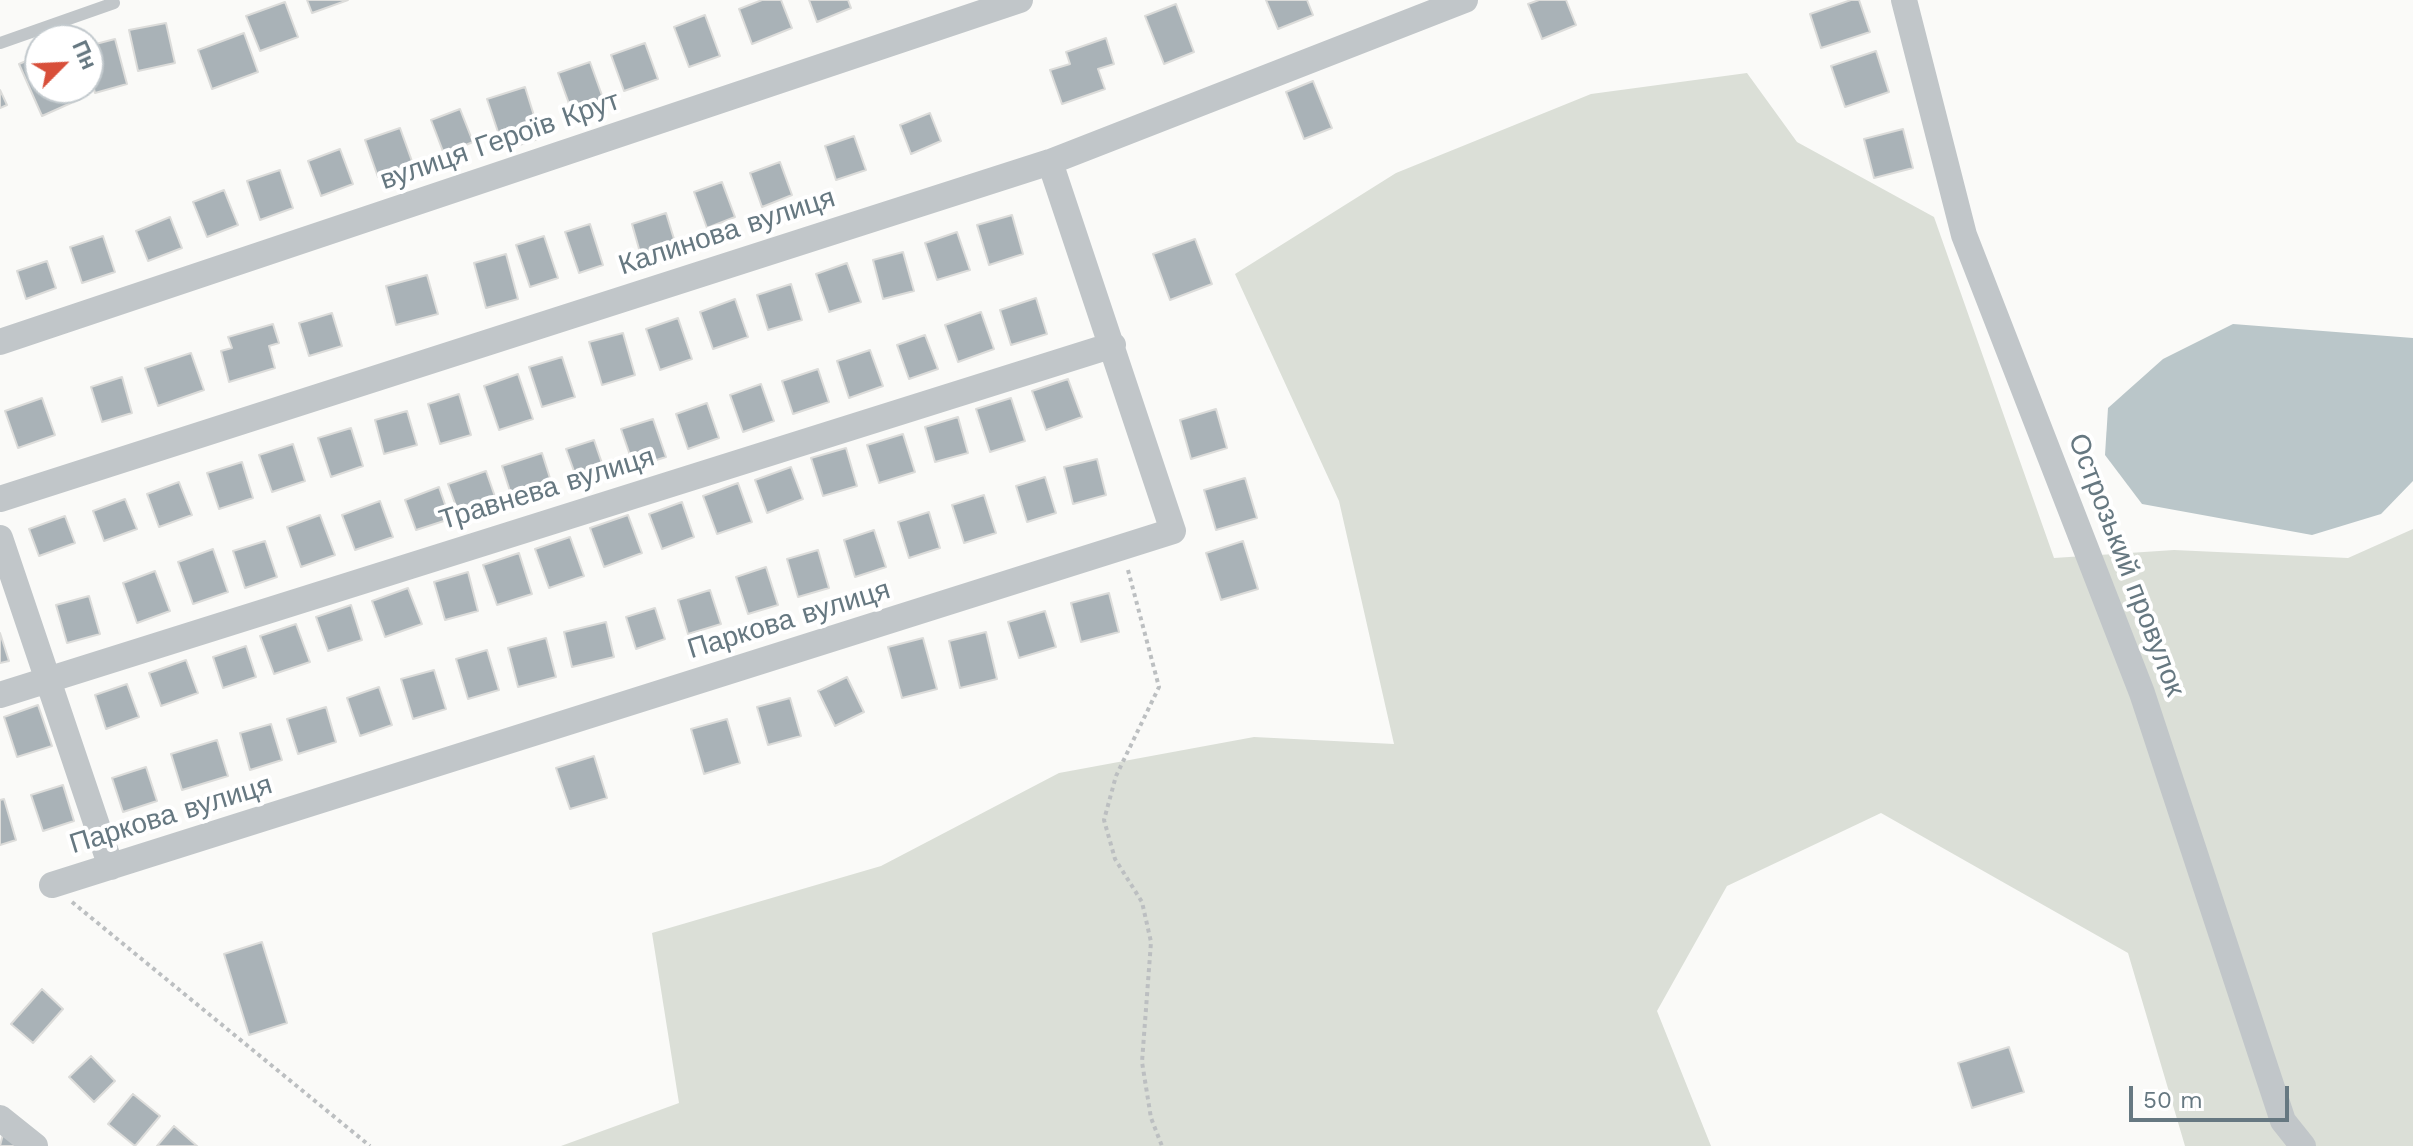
<!DOCTYPE html>
<html>
<head>
<meta charset="utf-8">
<style>
	body { margin:0 }
	#map { position:relative; width:2413px; height:1146px; overflow:hidden; background:#fafaf8; font-family:"Work Sans",sans-serif }
	canvas { display:block }
	.north { position:absolute; left:24px; top:24px; width:80px; height:80px; box-sizing:border-box; background:#fff; border:2px solid #c2c9cd; border-radius:50%; rotate:66deg; font-size:22px; font-weight:700; line-height:32px; text-align:center; color:#667881 }
	.north::after { content:''; display:block; margin:auto; width:28px; height:36px; background:#d84f3a; clip-path:polygon(50% 0,100% 100%,50% 72%,0 100%) }
	.scale { position:absolute; left:2129px; top:1086px; width:160px; height:36px; box-sizing:border-box; border:4px solid #667881; border-top:0; padding-left:10px; font-size:24px; line-height:28px; white-space:nowrap; color:#667881; -webkit-text-stroke:6px #fff; paint-order:stroke }
</style>
</head>
<body>
<div id="map">
<canvas width="2413" height="1146"></canvas>
<div class="north">Пн</div>
<div class="scale">50 m</div>
</div>
<script>
const c = document.querySelector('canvas').getContext('2d');
c.lineJoin = 'round';
function paint(path, color) { c.fillStyle = color; c.fill(path, 'evenodd'); }
const toPath = rows => new Path2D(rows.map(r => 'M' + r).join(''));
function stroke(path, color, width, dash) { c.strokeStyle = color; c.lineWidth = width; c.lineCap = dash ? 'butt' : 'round'; c.setLineDash(dash || []); c.stroke(path); }
function write(font, color, halo, rows, align = 'center') {
  c.font = font + ' "Work Sans",sans-serif'; c.lineWidth = 8; c.setLineDash([]); c.textBaseline = 'middle'; c.strokeStyle = halo; c.fillStyle = color; for (const [text, x, y, turn = 0] of rows) {
    c.save(); c.translate(x, y); c.rotate((+turn || 0) * Math.PI / 180); c.textAlign = isNaN(turn) ? turn : align; if (halo) c.strokeText(text, 0, 0); c.fillText(text, 0, 0); c.restore();
  }
}
const green = toPath([
	[1747,73,1797,142,1934,217,2054,558,2174,550,2348,558,2413,529,2413,1146,2185,1146,2128,953,1881,813,1727,886,1657,1011,1711,1146,561,1146,679,1103,652,933,881,866,1059,773,1254,737,1394,744,1339,501,1235,274,1396,173,1591,94]
]);
const water = toPath([
	[2233,324,2413,338,2413,481,2381,514,2312,535,2142,504,2105,455,2108,408,2163,359]
]);
const building = toPath([
	[307,0,348,0,312,13,307,0],
	[762,0,781,0,792,28,752,44,739,9,762,0],
	[809,0,848,0,851,8,817,22,809,0],
	[1266,0,1307,0,1313,15,1278,29,1266,0],
	[1539,0,1566,0,1576,25,1542,39,1528,4,1539,0],
	[1851,0,1859,0,1870,32,1821,48,1810,14,1851,0],
	[285,2,298,37,260,51,246,16,285,2],
	[1176,4,1194,52,1164,64,1145,16,1176,4],
	[705,15,720,56,689,67,674,27,705,15],
	[166,23,175,63,138,71,129,30,166,23],
	[244,33,258,72,212,89,198,50,244,33],
	[1106,38,1114,64,1098,69,1105,89,1062,104,1050,70,1070,64,1066,52,1106,38],
	[115,39,127,84,95,93,88,66,88,46,115,39],
	[645,43,658,79,624,91,611,55,645,43],
	[1876,51,1889,92,1845,107,1831,66,1876,51],
	[40,55,40,88,76,88,80,99,42,116,19,64,40,55],
	[590,62,604,101,572,112,558,73,590,62],
	[1313,81,1332,128,1304,139,1286,92,1313,81],
	[525,87,541,138,504,150,487,99,525,87],
	[0,90,7,105,0,108,0,90],
	[460,109,473,142,444,154,431,120,460,109],
	[930,113,941,141,911,154,900,125,930,113],
	[400,128,413,164,378,177,365,140,400,128],
	[1903,129,1913,168,1874,178,1864,139,1903,129],
	[854,136,866,170,836,180,825,146,854,136],
	[340,149,353,184,321,196,308,161,340,149],
	[780,162,792,195,762,207,750,173,780,162],
	[280,170,293,208,260,220,247,181,280,170],
	[722,182,735,217,707,228,694,192,722,182],
	[224,190,238,225,207,237,193,202,224,190],
	[666,213,678,252,643,263,632,224,666,213],
	[1012,215,1023,254,989,265,977,225,1012,215],
	[170,217,182,248,148,261,136,231,170,217],
	[590,224,603,265,579,273,565,232,590,224],
	[957,232,970,270,937,280,925,243,957,232],
	[103,236,115,272,82,283,70,247,103,236],
	[544,236,558,278,530,287,516,245,544,236],
	[1195,239,1212,284,1170,300,1153,254,1195,239],
	[903,252,914,291,883,299,873,260,903,252],
	[506,254,518,299,486,308,474,263,506,254],
	[47,261,56,288,26,299,17,271,47,261],
	[847,263,861,302,829,312,816,274,847,263],
	[427,275,438,314,396,325,386,286,427,275],
	[791,284,802,320,768,330,757,295,791,284],
	[1036,298,1047,334,1011,345,1000,310,1036,298],
	[735,299,748,337,713,349,700,312,735,299],
	[981,312,994,349,958,362,945,325,981,312],
	[332,313,342,346,309,356,299,323,332,313],
	[678,318,692,359,660,370,646,329,678,318],
	[273,324,279,343,269,346,275,368,229,382,221,351,232,348,228,337,273,324],
	[623,333,635,375,602,385,589,342,623,333],
	[925,335,938,369,909,379,897,345,925,335],
	[870,350,883,386,849,398,837,361,870,350],
	[191,353,204,390,158,406,145,368,191,353],
	[562,357,575,397,542,407,529,367,562,357],
	[818,369,829,402,793,414,782,381,818,369],
	[518,374,533,419,499,430,484,386,518,374],
	[122,377,132,413,102,422,91,387,122,377],
	[1068,379,1082,417,1046,430,1032,391,1068,379],
	[761,384,774,421,743,432,730,395,761,384],
	[459,394,471,435,440,444,428,404,459,394],
	[42,398,55,435,18,448,5,411,42,398],
	[1011,398,1025,441,990,452,976,409,1011,398],
	[707,403,719,438,688,449,676,414,707,403],
	[1216,409,1227,448,1191,459,1180,420,1216,409],
	[407,411,417,445,384,454,375,420,407,411],
	[958,417,968,453,935,462,925,427,958,417],
	[653,419,666,457,634,467,621,429,653,419],
	[351,428,363,466,331,477,318,438,351,428],
	[903,434,915,472,879,483,867,445,903,434],
	[594,440,606,475,579,485,566,449,594,440],
	[293,444,305,481,272,492,259,455,293,444],
	[846,448,857,486,823,496,811,458,846,448],
	[542,453,555,494,515,507,502,466,542,453],
	[1097,459,1106,495,1073,504,1064,467,1097,459],
	[242,462,253,498,219,509,207,473,242,462],
	[791,467,803,499,767,513,755,480,791,467],
	[486,471,499,508,461,520,448,484,486,471],
	[1045,477,1056,513,1027,522,1016,486,1045,477],
	[1245,478,1257,518,1216,530,1204,490,1245,478],
	[179,482,192,515,159,527,147,494,179,482],
	[738,483,752,522,717,534,703,496,738,483],
	[439,487,450,519,416,530,405,500,439,487],
	[984,495,996,533,964,543,952,505,984,495],
	[125,499,137,529,104,541,93,511,125,499],
	[380,501,393,537,355,550,342,515,380,501],
	[682,502,694,537,662,549,649,514,682,502],
	[929,512,940,548,909,558,898,522,929,512],
	[320,515,335,555,301,567,287,527,320,515],
	[628,515,642,553,604,567,590,528,628,515],
	[65,516,75,543,39,556,29,529,65,516],
	[874,530,886,567,855,577,844,540,874,530],
	[570,537,584,576,549,588,535,549,570,537],
	[265,541,277,577,245,588,233,551,265,541],
	[1243,541,1258,589,1221,600,1206,553,1243,541],
	[213,549,228,592,193,604,178,562,213,549],
	[818,550,829,588,798,597,787,559,818,550],
	[519,553,532,594,497,605,483,565,519,553],
	[766,567,778,605,748,614,736,577,766,567],
	[155,571,170,611,137,623,123,583,155,571],
	[468,572,478,611,445,620,434,582,468,572],
	[408,588,422,624,385,637,372,601,408,588],
	[710,590,721,624,688,634,678,600,710,590],
	[1109,593,1119,632,1081,642,1071,603,1109,593],
	[89,596,100,634,67,643,56,605,89,596],
	[351,605,362,640,328,651,316,617,351,605],
	[655,608,665,639,636,649,626,617,655,608],
	[1045,611,1056,647,1019,658,1008,622,1045,611],
	[606,622,614,657,572,667,564,632,606,622],
	[296,624,310,662,274,674,260,636,296,624],
	[986,632,997,679,960,688,949,641,986,632],
	[0,633,9,661,0,663,0,633],
	[546,638,556,677,518,687,508,648,546,638],
	[923,638,937,689,902,698,888,647,923,638],
	[246,646,256,677,223,688,213,657,246,646],
	[487,650,499,690,468,699,456,659,487,650],
	[186,660,198,693,161,706,149,673,186,660],
	[434,670,446,709,413,719,401,679,434,670],
	[847,677,864,712,835,726,818,691,847,677],
	[127,684,139,717,106,729,95,695,127,684],
	[379,687,392,725,360,736,347,698,379,687],
	[790,698,801,736,768,745,757,707,790,698],
	[38,705,52,746,17,757,4,717,38,705],
	[326,707,336,742,298,754,287,719,326,707],
	[727,719,740,763,704,774,691,729,727,719],
	[271,724,282,760,250,770,240,733,271,724],
	[217,740,228,776,182,790,171,754,217,740],
	[594,756,607,798,570,809,556,768,594,756],
	[146,767,157,801,123,812,112,778,146,767],
	[63,785,74,821,43,831,31,795,63,785],
	[4,799,16,840,0,845,0,800,4,799],
	[262,942,287,1023,249,1035,224,954,262,942],
	[42,989,63,1009,33,1043,11,1024,42,989],
	[2009,1047,2024,1092,1972,1108,1958,1063,2009,1047],
	[91,1056,115,1081,94,1102,69,1077,91,1056],
	[133,1094,160,1116,135,1146,108,1124,133,1094],
	[174,1126,197,1146,157,1146,174,1126],
	[3,1134,18,1146,0,1146,3,1134]
]);
const path = toPath([
	[1128,570,1159,687,1116,776,1104,820,1115,859,1142,902,1151,942,1142,1062,1151,1118,1162,1146],
	[72,902,370,1146]
]);
const service = toPath([
	[0,43,114,3]
]);
const minor = toPath([
	[1904,0,1964,235,2142,693,2283,1121,2303,1146],
	[0,342,1020,0],
	[0,499,1050,162,1465,0],
	[0,538,111,867],
	[0,695,1113,345],
	[52,885,1173,531,1050,162],
	[0,1118,35,1146]
]);
const streetNames = [
	["вулиця Героїв Крут",500,141,-19],
	["Калинова вулиця",727,232,-18],
	["Травнева вулиця",547,489,-17],
	["Острозький провулок",2126,565,69],
	["Паркова вулиця",789,620,-17],
	["Паркова вулиця",171,815,-17]
];
paint(green, '#dbdfd7');
paint(water, '#bac6c9');
paint(building, '#a9b2b7');
stroke(building, '#dcdcda', 2);
stroke(path, '#bcbfc1', 4, [4, 4]);
stroke(service, '#c1c6c9', 12);
stroke(minor, '#c1c6c9', 26);
write('28px', '#667881', '#fff', streetNames);
</script>
</body>
</html>
